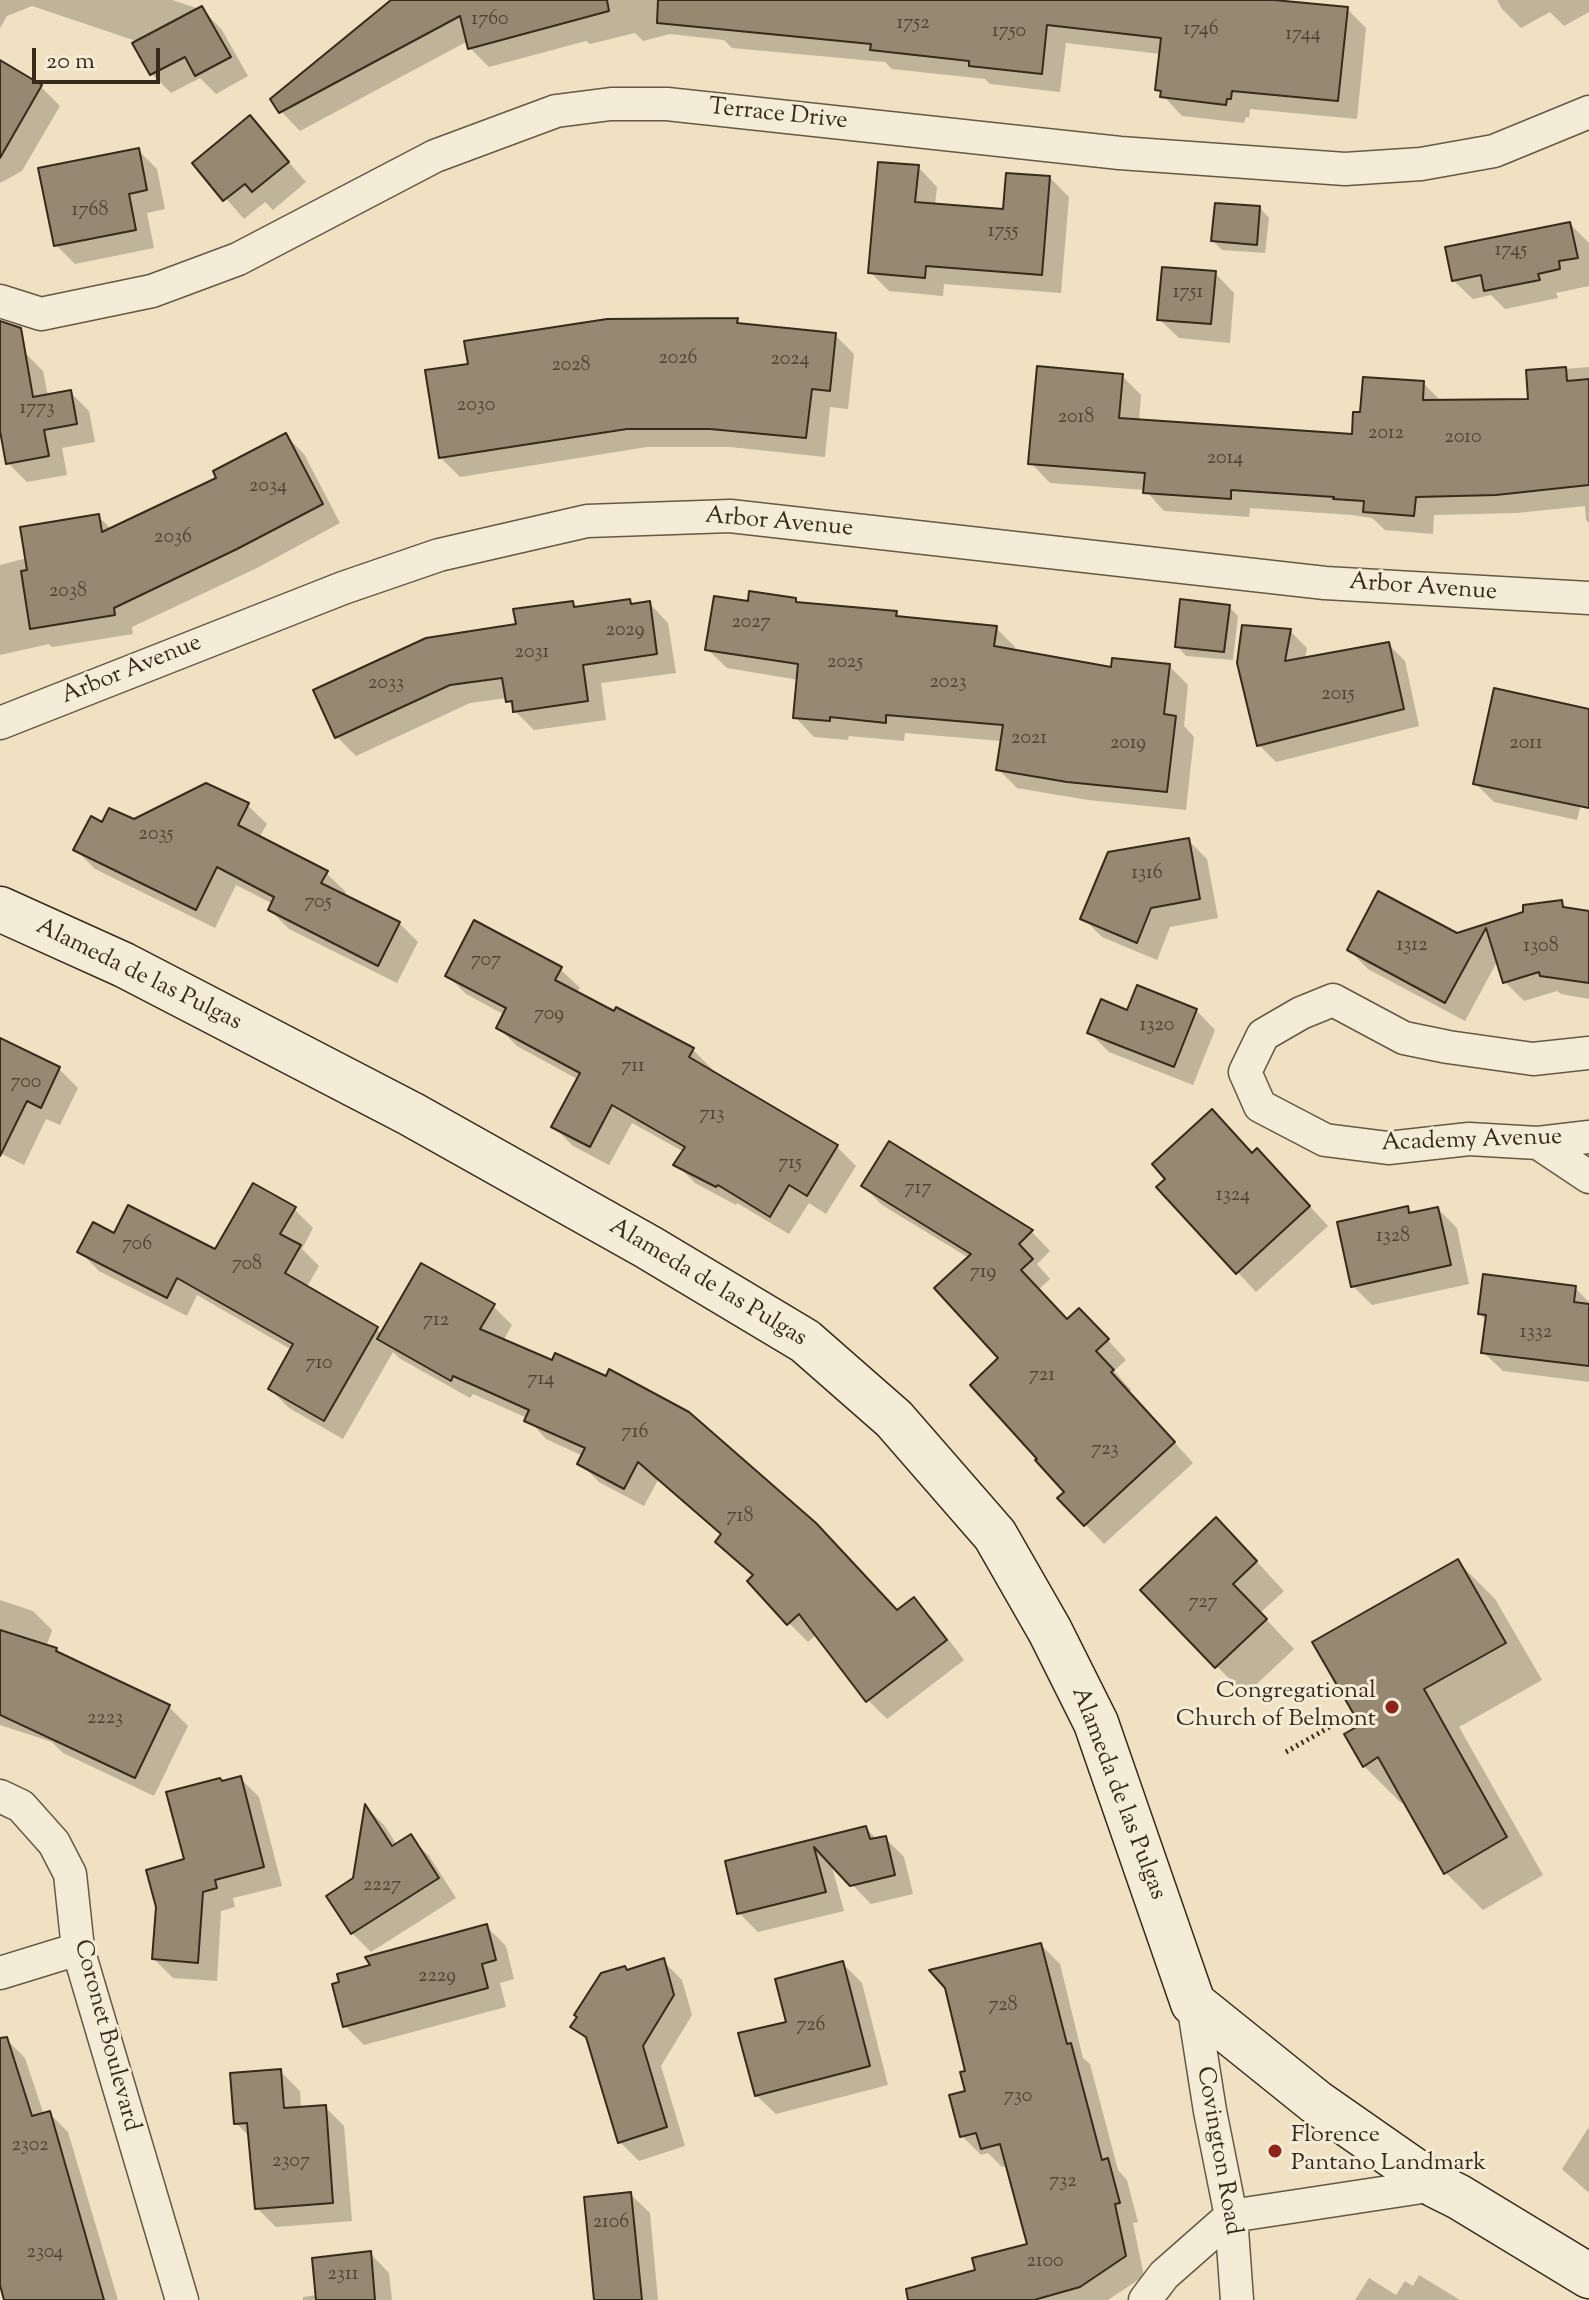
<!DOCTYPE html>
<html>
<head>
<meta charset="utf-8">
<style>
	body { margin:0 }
	#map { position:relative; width:1589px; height:2300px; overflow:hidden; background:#efe1c1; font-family:"Sorts Mill Goudy",serif }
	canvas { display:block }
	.scale { position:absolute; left:32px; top:48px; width:128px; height:36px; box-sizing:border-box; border:4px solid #372a1a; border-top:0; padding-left:10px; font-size:24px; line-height:28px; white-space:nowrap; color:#372a1a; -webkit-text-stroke:6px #f5ecd7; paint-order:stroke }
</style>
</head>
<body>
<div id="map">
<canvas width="1589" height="2300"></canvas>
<div class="scale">20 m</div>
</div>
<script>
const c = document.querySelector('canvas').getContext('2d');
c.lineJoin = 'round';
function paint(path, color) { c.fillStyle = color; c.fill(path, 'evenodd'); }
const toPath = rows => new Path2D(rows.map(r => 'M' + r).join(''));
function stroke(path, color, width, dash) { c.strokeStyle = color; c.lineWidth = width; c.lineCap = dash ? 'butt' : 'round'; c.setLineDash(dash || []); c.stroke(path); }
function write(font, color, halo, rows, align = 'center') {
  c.font = font + ' "Sorts Mill Goudy",serif'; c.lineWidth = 6; c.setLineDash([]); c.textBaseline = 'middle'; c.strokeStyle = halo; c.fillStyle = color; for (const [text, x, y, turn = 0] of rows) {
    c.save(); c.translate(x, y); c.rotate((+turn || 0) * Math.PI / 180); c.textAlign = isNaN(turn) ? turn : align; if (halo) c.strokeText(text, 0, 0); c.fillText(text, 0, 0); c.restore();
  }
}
const shadow = toPath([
	[0,0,172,0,203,10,222,30,248,76,216,94,200,78,171,93,152,74,133,40,32,6,7,16,0,28],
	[394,0,1264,0,1347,9,1366,28,1357,119,1250,109,1249,118,1246,117,1244,123,1182,116,1157,89,1161,54,1066,43,1060,92,990,84,985,79,892,69,885,62,732,48,724,40,670,34,643,41,635,33,590,44,586,41,489,67,470,48,468,41,300,131,281,111],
	[1497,0,1589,0,1589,12,1564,26,1550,12,1521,28,1502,9],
	[0,63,41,87,60,106,22,171,0,183],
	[250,118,306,182,273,210,265,202,244,219,195,163],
	[138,150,157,169,165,209,147,213,154,248,75,264,56,245],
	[918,167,937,187,935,205,1005,211,1050,178,1069,197,1061,293,944,284,943,296,889,291,870,272],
	[1260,208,1269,218,1265,253,1222,250,1213,241],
	[1570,224,1589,243,1589,286,1556,293,1558,298,1505,309,1491,295,1473,299,1453,280],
	[1215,273,1234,293,1230,343,1179,338,1159,319],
	[737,320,743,326,835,335,854,354,848,409,830,407,825,457,730,447,647,447,460,477,441,458],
	[24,352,43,371,48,396,70,392,89,411,95,442,62,448,67,475,27,482,8,463,0,420,0,356],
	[1589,367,1589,523,1586,520,1585,506,1517,513,1434,515,1433,534,1385,530,1372,518,1352,515,1250,508,1249,517,1164,511,1145,490,1050,483,1031,463,1122,376,1141,395,1139,421,1354,436,1362,414,1423,383,1442,402,1531,401,1528,372],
	[285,435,304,454,340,523,257,568,132,627,133,634,52,647,49,644,0,655,0,565,27,558,98,516,111,529,219,478],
	[795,600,800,604,896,612,902,619,996,628,1015,647,1014,652,1113,669,1169,666,1188,685,1184,726,1194,737,1186,810,1088,800,1017,788,998,769,1002,741,905,733,904,741,849,736,848,740,814,737,795,717,799,680,727,668,707,649,749,603],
	[630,601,634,606,649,603,668,623,676,673,601,683,606,720,534,730,515,711,507,698,470,703,356,756,337,737,518,626,573,603,578,608],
	[1229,607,1238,616,1233,660,1186,656,1177,646],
	[1290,631,1307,648,1305,659,1388,644,1405,661,1419,726,1276,762,1259,745],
	[1589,711,1589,773,1577,820,1494,802,1475,783],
	[247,805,267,824,259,838,326,873,346,892,343,896,399,923,418,942,397,983,289,929,270,910,273,904,236,885,215,928,95,869,76,850,103,824],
	[1188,840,1207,859,1218,918,1170,927,1157,960,1102,937,1083,918],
	[1561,902,1569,910,1589,913,1589,999,1561,994,1557,991,1524,1001,1504,981,1498,960,1465,1021,1368,969,1349,950,1457,935],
	[560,969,580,988,576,993,693,1050,712,1069,710,1072,837,1147,856,1166,826,1214,809,1203,789,1234,737,1203,736,1205,695,1183,676,1164,684,1152,632,1123,609,1165,573,1146,554,1127,579,1080,517,1046,498,1027,505,1015,466,994,447,975],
	[1196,1010,1215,1030,1193,1085,1109,1052,1090,1033,1128,1012],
	[4,1042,59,1069,78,1088,60,1125,46,1119,24,1165,0,1153,0,1051],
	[889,1143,1032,1232,1050,1251,1037,1264,1050,1279,1038,1290,1067,1321,1098,1329,1126,1360,1114,1371,1131,1390,1129,1392,1193,1463,1104,1544,1060,1498,1066,1492,1001,1359,969,1258,882,1205,863,1186],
	[1253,1155,1276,1170,1328,1226,1256,1292,1159,1187],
	[1407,1208,1413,1214,1438,1209,1457,1228,1469,1284,1372,1305,1353,1286],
	[294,1209,313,1228,302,1249,319,1266,306,1288,383,1334,493,1306,512,1325,503,1341,898,1612,914,1600,933,1619,964,1660,887,1719,868,1700,817,1634,808,1642,789,1623,723,1536,658,1480,644,1506,599,1482,580,1463,583,1456,546,1439,527,1418,473,1394,470,1398,399,1358,393,1352,343,1439,289,1408,270,1389,292,1350,197,1295,187,1316,99,1271,80,1252,114,1236,216,1252],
	[1575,1288,1589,1302,1589,1382,1503,1371,1483,1352,1487,1321,1480,1314],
	[1244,1548,1284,1591,1260,1613,1294,1649,1245,1695,1143,1590],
	[1458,1562,1495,1599,1542,1680,1459,1727,1543,1875,1483,1910,1446,1873,1405,1800,1401,1803,1364,1766,1362,1726],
	[0,1600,33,1611,52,1630,46,1647,169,1707,188,1726,154,1796,63,1753,52,1742,0,1725],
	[240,1778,259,1797,282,1886,233,1898,235,1907,221,1911,217,1981,173,1978,154,1959,186,1861],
	[367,1808,384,1825,397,1845,410,1837,429,1856,456,1898,371,1952,352,1933,354,1880],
	[866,1828,877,1840,885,1838,904,1857,913,1894,871,1904,831,1863,844,1911,758,1932,739,1913,727,1863],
	[486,1926,506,1946,514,1979,500,1983,506,2007,364,2045,345,2026,374,1966],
	[1041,1945,1060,1964,1083,2058,1090,2064,1118,2170,1127,2180,1138,2222,1133,2223,1144,2276,1108,2300,961,2300,978,2272,1030,2245,1008,2166,1002,2167,988,2153,981,2155,962,2136,968,2092,967,2073],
	[663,1961,682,1980,692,2015,661,2066,685,2146,639,2161,620,2142,590,2044,573,2027,628,1971],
	[843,1964,862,1983,888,2085,776,2114,756,2095,789,2023],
	[6,2039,25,2058,44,2115,49,2113,68,2132,118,2300,5,2300,0,2280,0,2041],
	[280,2071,300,2091,301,2109,325,2107,344,2126,352,2221,276,2227,257,2208,251,2138,236,2123],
	[1589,2127,1589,2193,1562,2169],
	[630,2194,650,2213,658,2300,596,2300],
	[370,2253,389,2273,392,2300,303,2300,303,2297,317,2295],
	[1419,2275,1460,2300,1355,2300,1369,2278,1396,2295,1405,2281,1413,2286]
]);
const building = toPath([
	[391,0,607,0,609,11,468,49,460,16,279,113,270,99,391,0],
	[658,0,1274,0,1348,7,1338,101,1232,91,1231,99,1227,99,1226,105,1160,97,1161,91,1155,90,1161,38,1047,25,1042,74,969,66,969,61,870,50,871,44,657,23,658,0],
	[202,6,231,57,195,76,185,57,150,75,132,43,202,6],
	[0,60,42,85,0,158,0,60],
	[250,115,289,162,252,192,245,184,223,201,192,163,250,115],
	[139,148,147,190,129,194,136,230,54,246,38,168,139,148],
	[878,162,919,165,915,202,1003,209,1006,173,1050,176,1042,275,926,266,925,278,868,273,878,162],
	[1215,203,1260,206,1257,245,1211,241,1215,203],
	[1570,222,1578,258,1559,261,1560,269,1538,274,1540,280,1484,291,1481,275,1452,281,1445,247,1570,222],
	[1162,267,1216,271,1211,324,1157,320,1162,267],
	[738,318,737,323,836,333,830,391,812,389,806,438,710,429,627,429,439,458,425,370,468,364,464,341,607,319,738,318],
	[0,321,21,328,33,397,71,390,77,424,44,430,49,456,6,464,0,431,0,321],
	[1037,366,1123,374,1119,418,1352,434,1353,412,1360,412,1363,377,1424,381,1423,400,1528,399,1526,370,1566,367,1567,381,1589,379,1589,485,1496,495,1416,497,1414,516,1363,512,1364,501,1333,499,1334,497,1231,490,1231,499,1143,493,1145,473,1028,464,1037,366],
	[286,433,323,504,237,549,114,608,115,615,30,629,21,571,27,570,20,527,99,514,102,532,216,478,213,471,286,433],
	[749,591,796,598,796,602,897,611,896,616,997,626,994,646,1111,667,1112,658,1170,664,1164,714,1176,716,1167,792,1067,782,996,770,1003,725,886,715,886,723,830,717,830,721,793,718,798,664,705,650,714,596,748,601,749,591],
	[630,599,631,604,650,601,657,654,583,665,588,701,513,712,512,701,506,702,502,678,450,685,335,738,313,690,426,638,516,624,513,609,573,601,574,607,630,599],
	[1180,599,1230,605,1224,652,1175,647,1180,599],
	[1242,625,1291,629,1285,661,1389,642,1404,709,1257,746,1237,663,1242,625],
	[1494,688,1589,709,1589,808,1473,784,1494,688],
	[206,783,249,803,238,825,328,871,321,883,400,922,378,966,268,910,274,897,217,867,196,910,73,850,91,816,102,822,109,808,134,819,206,783],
	[1189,838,1200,899,1151,908,1137,943,1080,919,1108,852,1189,838],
	[1378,891,1457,933,1523,912,1523,905,1562,900,1563,907,1589,911,1589,983,1540,976,1539,972,1503,983,1486,928,1445,1003,1347,950,1378,891],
	[474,920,562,967,555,980,614,1011,616,1007,694,1048,689,1057,838,1145,807,1196,789,1185,770,1217,718,1185,716,1187,673,1165,685,1147,612,1105,590,1147,551,1127,580,1073,496,1028,506,1008,445,976,474,920],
	[1137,985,1197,1009,1174,1067,1087,1033,1101,999,1127,1010,1137,985],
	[0,1038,60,1067,41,1108,27,1101,0,1156,0,1038],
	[1212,1109,1252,1153,1257,1148,1310,1206,1236,1274,1156,1187,1165,1179,1152,1164,1212,1109],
	[889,1141,1033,1230,1019,1244,1033,1259,1021,1270,1067,1319,1079,1308,1109,1339,1096,1351,1114,1370,1111,1372,1175,1442,1084,1526,1057,1498,1064,1492,1035,1460,1037,1459,970,1385,998,1358,934,1288,971,1254,861,1186,889,1141],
	[253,1183,296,1207,280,1234,301,1245,285,1273,378,1327,324,1421,268,1389,293,1344,177,1278,167,1298,77,1252,93,1222,114,1233,128,1205,215,1249,253,1183],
	[1408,1206,1409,1213,1438,1207,1451,1265,1351,1287,1337,1222,1408,1206],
	[421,1263,495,1304,480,1329,552,1360,555,1353,606,1376,609,1369,689,1412,816,1523,897,1610,914,1597,947,1640,866,1702,799,1614,787,1625,747,1581,753,1575,715,1542,721,1534,638,1462,624,1489,577,1464,585,1448,524,1421,529,1410,453,1376,451,1381,377,1339,421,1263],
	[1483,1274,1576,1286,1574,1302,1589,1304,1589,1366,1481,1353,1486,1315,1478,1314,1483,1274],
	[1216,1517,1257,1561,1233,1584,1267,1619,1215,1668,1140,1590,1216,1517],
	[1458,1559,1506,1643,1424,1689,1507,1837,1444,1874,1378,1757,1363,1767,1344,1734,1360,1725,1312,1642,1458,1559],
	[0,1630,57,1648,56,1651,170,1705,135,1778,0,1715,0,1630],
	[241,1776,264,1867,215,1880,217,1888,203,1892,198,1963,152,1959,156,1907,146,1870,184,1859,166,1792,220,1778,222,1781,241,1776],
	[365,1804,392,1846,411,1834,439,1878,351,1934,326,1896,353,1878,365,1804],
	[866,1826,870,1839,886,1836,895,1875,850,1886,814,1847,826,1892,737,1914,725,1861,866,1826],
	[487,1924,496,1960,482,1964,488,1988,343,2027,332,1984,339,1982,337,1974,370,1965,365,1957,487,1924],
	[1041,1943,1067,2044,1071,2043,1102,2160,1108,2158,1120,2203,1115,2204,1126,2256,1080,2287,1034,2300,908,2300,906,2289,975,2270,972,2258,1027,2244,1000,2144,981,2149,976,2133,960,2137,949,2095,965,2091,960,2072,965,2071,945,1988,929,1970,1041,1943],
	[664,1958,674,1995,643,2046,667,2127,618,2143,586,2037,570,2027,577,2017,574,2015,601,1973,625,1966,627,1970,664,1958],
	[843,1961,870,2066,755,2096,738,2033,786,2022,775,1979,843,1961],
	[7,2037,32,2116,50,2111,104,2300,4,2300,0,2285,0,2038,7,2037],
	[281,2069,284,2108,326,2105,333,2203,255,2209,247,2123,234,2124,230,2073,281,2069],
	[631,2192,642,2300,594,2300,584,2197,631,2192],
	[371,2251,375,2300,316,2300,312,2258,371,2251]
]);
const path = toPath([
	[1286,1752,1333,1725]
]);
const minor = toPath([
	[0,301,41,314,152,291,238,259,435,156,556,111,611,104,667,104,1120,153,1345,169,1421,164,1494,151,1589,112],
	[0,723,343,588,439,555,587,521,730,516,1325,583,1589,598],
	[1589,1053,1533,1059,1448,1047,1404,1038,1333,1000,1301,1013,1263,1035,1245,1072,1260,1106,1325,1140,1388,1148,1469,1139,1538,1143,1589,1137],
	[1538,1143,1589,1177],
	[0,1796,21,1806,54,1843,70,1874,78,1949,182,2300],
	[0,1973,78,1949],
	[1193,2003,1210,2111,1231,2216,1237,2300],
	[1145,2300,1164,2275,1231,2216,1435,2185]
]);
const secondary = toPath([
	[0,909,124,965,411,1114,648,1247,805,1341,894,1419,995,1535,1050,1631,1096,1723,1193,2003,1316,2102,1435,2185,1459,2197,1589,2276]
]);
const markers = [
	[1392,1707,8,"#8f2418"],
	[1275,2151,8,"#8f2418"]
];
const numberNames = [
	["1760",490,21],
	["1752",913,25],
	["1746",1201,31],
	["1750",1009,33],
	["1744",1303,36],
	["1768",90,212],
	["1755",1003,233],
	["1745",1511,252],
	["1751",1188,294],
	["2026",678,360],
	["2024",790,361],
	["2028",571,367],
	["2030",476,407],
	["1773",37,410],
	["2018",1076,419],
	["2012",1386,435],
	["2010",1463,439],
	["2014",1225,460],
	["2034",268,488],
	["2036",173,539],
	["2038",68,593],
	["2027",751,624],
	["2029",625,632],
	["2031",532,654],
	["2025",845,664],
	["2023",948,684],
	["2033",386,685],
	["2015",1338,696],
	["2021",1029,740],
	["2019",1128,745],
	["2011",1526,745],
	["2035",156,836],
	["1316",1147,875],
	["705",318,904],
	["1312",1412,947],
	["1308",1541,948],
	["707",486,962],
	["709",549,1016],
	["1320",1157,1027],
	["711",633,1068],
	["700",26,1084],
	["713",712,1116],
	["715",790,1165],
	["717",918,1190],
	["1324",1233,1197],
	["1328",1393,1238],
	["706",137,1246],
	["708",247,1266],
	["719",983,1274],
	["712",436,1322],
	["1332",1536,1334],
	["710",319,1365],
	["721",1042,1377],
	["714",541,1381],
	["716",635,1434],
	["723",1105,1451],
	["718",740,1518],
	["727",1203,1604],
	["2223",105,1720],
	["2227",382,1887],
	["2229",437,1978],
	["728",1003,2007],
	["726",811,2027],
	["730",1018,2098],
	["2302",30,2147],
	["2307",291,2163],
	["732",1063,2183],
	["2106",611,2224],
	["2304",45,2254],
	["2100",1045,2263],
	["2311",343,2276]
];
const streetNames = [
	["Terrace Drive",778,116,6],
	["Arbor Avenue",779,524,5],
	["Arbor Avenue",1423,589,4],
	["Arbor Avenue",132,671,-22],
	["Alameda de las Pulgas",138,976,26],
	["Academy Avenue",1472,1142,-2],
	["Alameda de las Pulgas",707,1284,31],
	["Alameda de las Pulgas",1117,1794,69],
	["Coronet Boulevard",105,2036,75],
	["Covington Road",1217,2151,80]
];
const poiNames = [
	["Congregational",1376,1693],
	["Church of Belmont",1376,1721],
	["Florence",1291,2137,"left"],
	["Pantano Landmark",1291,2165,"left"]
];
paint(shadow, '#0003');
paint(building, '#978971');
stroke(building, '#372a1a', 2);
stroke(minor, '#655844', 35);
stroke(secondary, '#372a1a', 47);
stroke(path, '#372a1a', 5, [2, 4]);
stroke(minor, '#f5ecd7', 32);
stroke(secondary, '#f5ecd7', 44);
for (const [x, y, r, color] of markers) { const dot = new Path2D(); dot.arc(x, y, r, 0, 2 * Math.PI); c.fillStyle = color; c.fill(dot); stroke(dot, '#f5ecd7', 3); }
write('20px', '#4f4230', null, numberNames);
write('24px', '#372a1a', '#f5ecd7', streetNames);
write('24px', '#372a1a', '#f5ecd7', poiNames, 'right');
</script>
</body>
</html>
